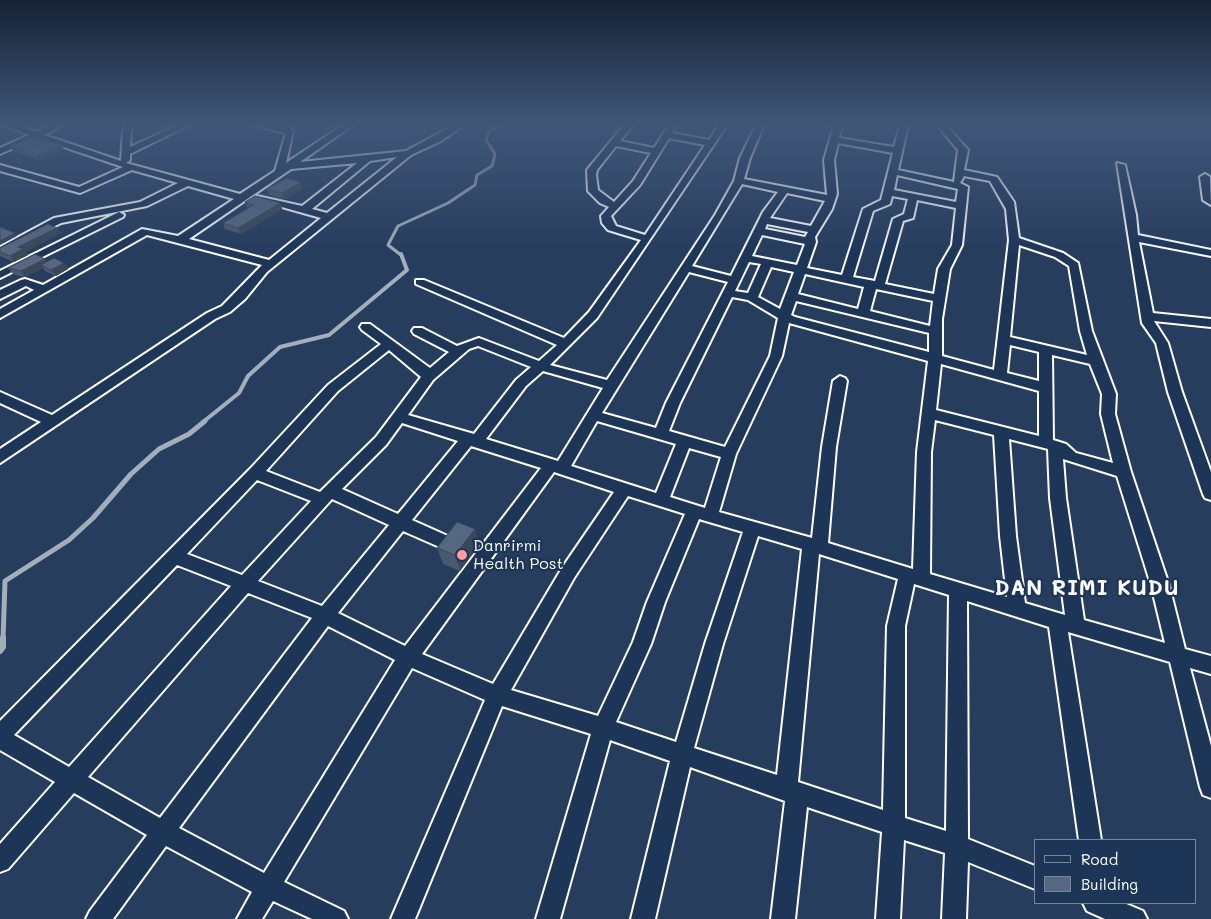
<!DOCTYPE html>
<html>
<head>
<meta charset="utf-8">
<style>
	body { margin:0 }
	#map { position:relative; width:1211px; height:919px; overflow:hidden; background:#263d5e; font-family:Mali,sans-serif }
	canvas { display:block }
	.legend { position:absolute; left:1034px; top:839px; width:162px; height:65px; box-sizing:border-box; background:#1d3557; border:1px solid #77869a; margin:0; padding:6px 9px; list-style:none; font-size:15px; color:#fff }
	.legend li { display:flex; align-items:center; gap:10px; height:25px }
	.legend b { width:25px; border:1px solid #77869a }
</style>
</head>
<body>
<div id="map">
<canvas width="1211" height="919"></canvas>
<ul class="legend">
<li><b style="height:6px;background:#1d3557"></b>Road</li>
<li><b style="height:14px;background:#556781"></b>Building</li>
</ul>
</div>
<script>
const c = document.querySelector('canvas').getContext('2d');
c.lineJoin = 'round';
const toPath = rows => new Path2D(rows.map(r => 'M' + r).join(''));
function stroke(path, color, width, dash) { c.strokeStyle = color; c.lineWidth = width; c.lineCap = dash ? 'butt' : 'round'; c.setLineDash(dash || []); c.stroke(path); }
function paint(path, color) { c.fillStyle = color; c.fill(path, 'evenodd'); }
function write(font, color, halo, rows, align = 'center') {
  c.font = font + ' Mali,sans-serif'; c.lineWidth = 4.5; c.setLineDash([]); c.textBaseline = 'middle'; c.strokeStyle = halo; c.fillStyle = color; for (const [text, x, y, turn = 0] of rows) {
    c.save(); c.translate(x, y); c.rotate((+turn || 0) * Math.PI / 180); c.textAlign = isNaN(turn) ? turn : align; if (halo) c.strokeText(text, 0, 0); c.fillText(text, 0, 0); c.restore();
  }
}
const streamFar3 = toPath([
	[401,255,388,245,398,226,448,203,475,185,477,175,492,166,495,154,486,140,489,131,502,125]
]);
const streamFar2 = toPath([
	[203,422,239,393,248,376,280,347,329,335,407,270,401,254]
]);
const streamFar1 = toPath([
	[3,639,5,581,69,540,93,518,131,474,159,449,189,434,205,421]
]);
const stream = toPath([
	[0,651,3,647,3,638]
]);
const minor = toPath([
	[4,125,16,125,36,132,53,125,64,125,44,135,121,161,123,131,126,125,134,125,131,131,130,147,178,125,189,125,130,154,130,160,126,163,240,194,275,171,286,133,253,125,287,125,293,131,286,163,343,125,353,125,300,162,406,151,454,125,464,125,441,141,411,155,267,272,245,299,230,312,215,319,0,463,0,449,41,422,0,403,0,392,52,415,207,313,222,306,262,265,147,235,0,318,0,309,34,290,26,286,0,299,0,290,21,280,25,279,43,285,142,229,178,236,234,199,188,186,147,206,61,223,0,254,0,247,54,218,140,202,178,183,132,170,80,193,0,171,0,165,79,187,123,167,37,138,0,154,0,148,29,135,4,125],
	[397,157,327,213,312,209,370,161,397,157],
	[357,163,302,206,257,196,257,200,321,218,269,260,189,239,291,169,357,163],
	[624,125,633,125,620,141,654,148,669,125,677,125,672,133,709,140,719,125,727,125,597,318,550,365,607,380,715,215,734,181,740,158,756,125,764,125,750,158,744,179,827,195,824,160,834,125,842,125,839,138,894,147,900,125,908,125,898,170,954,182,958,150,937,125,946,125,968,150,964,170,997,177,1014,202,1019,238,1063,253,1078,263,1092,331,1116,394,1115,414,1131,472,1169,585,1185,649,1211,656,1211,674,1190,668,1211,746,1211,798,1203,795,1200,787,1170,662,1068,632,1101,840,1079,840,1049,627,967,601,968,839,1035,866,1035,889,968,862,966,919,942,919,945,853,904,840,900,919,876,919,882,832,807,807,795,919,771,919,785,801,690,767,655,919,631,919,670,761,610,740,560,919,536,919,591,734,502,706,415,919,391,919,485,700,412,668,284,882,344,911,348,919,312,919,273,901,262,919,237,919,252,892,166,846,113,919,86,919,90,911,147,835,74,793,8,869,0,872,0,844,55,782,0,750,0,721,250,469,328,385,381,344,362,330,360,327,362,324,370,324,430,368,449,352,414,334,412,331,414,328,422,328,457,346,479,338,539,361,557,345,416,284,416,280,424,280,564,338,589,312,641,240,608,230,602,223,601,216,609,207,600,203,588,191,587,170,624,125],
	[669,138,705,145,645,235,616,226,611,216,640,185,669,138],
	[838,143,893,153,881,200,863,209,842,275,807,268,816,242,815,237,832,209,837,194,834,160,838,143],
	[616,146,651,153,633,181,614,202,598,190,596,175,597,170,616,146],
	[897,175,958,189,956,202,894,190,897,175],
	[964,176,990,181,1006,209,1009,240,994,370,942,356,942,319,950,269,962,245,968,187,960,183,964,176],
	[742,184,778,192,763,212,731,276,692,266,742,184],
	[787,193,825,201,811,226,770,218,787,193],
	[892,196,908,199,904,214,893,219,875,281,853,277,873,211,890,204,892,196],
	[917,200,956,208,952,245,938,269,934,294,885,284,903,221,913,218,917,200],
	[767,224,808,232,805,237,765,229,767,224],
	[762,235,805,244,797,265,752,256,762,235],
	[1019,245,1055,257,1069,266,1080,331,1087,355,1010,337,1019,245],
	[749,262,761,264,748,293,735,291,749,262],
	[771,267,794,272,780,309,758,297,771,267],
	[689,272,728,282,666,403,656,428,602,413,689,272],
	[805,274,864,287,858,309,798,294,805,274],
	[876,289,933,301,930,326,870,311,876,289],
	[732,297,748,300,778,318,770,356,725,447,669,431,680,403,732,297],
	[796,301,929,333,929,352,795,317,791,315,796,301],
	[789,323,928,361,917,452,913,569,828,543,836,447,847,381,845,378,840,376,833,381,822,447,812,538,719,512,736,454,782,356,789,323],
	[1010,345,1039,352,1039,381,1007,373,1010,345],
	[478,346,531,367,516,380,474,434,408,415,433,380,469,349,478,346],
	[389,350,421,377,376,437,320,492,266,471,338,391,389,350],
	[1052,355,1090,364,1102,394,1101,414,1113,463,1076,453,1066,444,1053,440,1052,355],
	[941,364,1039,391,1039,436,936,410,941,364],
	[543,371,603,388,558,461,486,439,526,386,543,371],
	[935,420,994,435,1000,536,1007,597,930,574,931,452,935,420],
	[597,421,676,444,656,493,571,466,597,421],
	[402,423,458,441,398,514,342,489,386,445,402,423],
	[1009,439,1048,449,1050,498,1065,615,1025,603,1016,536,1009,439],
	[471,446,541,468,405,646,338,613,403,531,444,549,450,547,452,542,450,537,412,520,471,446],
	[689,448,721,457,705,508,670,497,689,448],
	[1063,459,1117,476,1151,585,1165,643,1084,620,1066,498,1063,459],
	[554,472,614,492,562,568,493,684,422,654,554,472],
	[257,480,311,501,242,575,187,554,257,480],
	[628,496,685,514,647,602,633,642,598,716,511,690,574,578,628,496],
	[332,499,389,525,322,606,258,581,332,499],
	[699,519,743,532,705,644,676,742,616,722,651,644,665,602,699,519],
	[758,536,802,549,777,775,694,748,723,644,758,536],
	[819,554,898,579,887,626,883,810,798,782,819,554],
	[177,565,231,586,69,767,14,735,177,565],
	[914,584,949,595,946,831,905,818,905,626,914,584],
	[248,593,312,618,160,818,88,777,248,593],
	[328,626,395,660,264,873,179,828,328,626],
	[1117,163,1125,165,1136,215,1138,235,1211,250,1211,256,1139,242,1153,313,1211,319,1211,327,1154,321,1168,343,1182,392,1211,472,1211,500,1205,498,1203,494,1168,392,1156,343,1142,323,1117,163],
	[1205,174,1210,177,1211,205,1203,200,1200,177,1205,174],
	[119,212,124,215,123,217,0,278,0,271,119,212],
	[1083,903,1124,903,1143,911,1147,919,1105,919,1087,911,1083,903]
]);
const wall = toPath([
	[10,146,64,149,39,160,13,151],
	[303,188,285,199,269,195,267,189],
	[245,202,280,203,282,209,241,234,225,229,223,223,249,208,247,207],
	[57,228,61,233,25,252,28,255,14,262,0,256,0,248],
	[48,262,64,263,68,269,56,276,45,271,43,268,25,277,13,274,8,268],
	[475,529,479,545,460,571,443,564,437,548]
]);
const shadedWall = toPath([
	[61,145,64,149,39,160,36,156],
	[301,182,303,188,285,199,282,193],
	[280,203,282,209,241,234,238,228],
	[57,228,61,233,25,252,28,255,14,262,10,256,18,247],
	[15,233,17,236,0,245,0,241],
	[45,259,50,264,41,265,43,268,25,277,21,271],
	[64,263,68,269,56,276,51,270],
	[475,529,479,545,460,571,455,555]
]);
const building = toPath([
	[35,136,61,145,36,156,10,146,35,136],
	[287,178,301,182,282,193,267,189,287,178],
	[255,196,280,203,238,228,223,223,254,205,245,202,255,196],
	[48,224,57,228,18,247,23,249,10,256,0,252,0,248,48,224],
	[0,227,15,233,0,241,0,227],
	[35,254,45,259,21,271,8,268,35,254],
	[54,258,64,263,51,270,41,265,54,258],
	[457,522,475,529,455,555,437,548,457,522]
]);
const markers = [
	[462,555,6,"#ff9aa2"]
];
const poiNames = [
	["Danrirmi",473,546],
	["Health Post",473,564]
];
const districtNames = [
	["DAN RIMI KUDU",1087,589]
];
stroke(streamFar3, '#a4aebb', 3);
stroke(streamFar2, '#a4aebb', 4);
stroke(streamFar1, '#a4aebb', 5);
stroke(stream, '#a4aebb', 6);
stroke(minor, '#fff', 4);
paint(minor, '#1d3557');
paint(wall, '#49596f');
paint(shadedWall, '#3c485a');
paint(building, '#556781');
stroke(building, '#3c485a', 1);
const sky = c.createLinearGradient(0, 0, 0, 254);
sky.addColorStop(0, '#152234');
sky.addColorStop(0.49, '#415779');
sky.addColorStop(1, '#41577900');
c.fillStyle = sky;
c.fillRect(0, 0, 1211, 254);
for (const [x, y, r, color] of markers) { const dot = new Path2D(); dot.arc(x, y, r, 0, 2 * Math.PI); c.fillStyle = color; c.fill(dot); stroke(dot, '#1d3557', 2); }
write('16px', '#fff', '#1d3557', poiNames, 'left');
c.letterSpacing = '1px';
write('bold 21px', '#fff', '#1d3557', districtNames);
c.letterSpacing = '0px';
</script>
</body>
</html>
